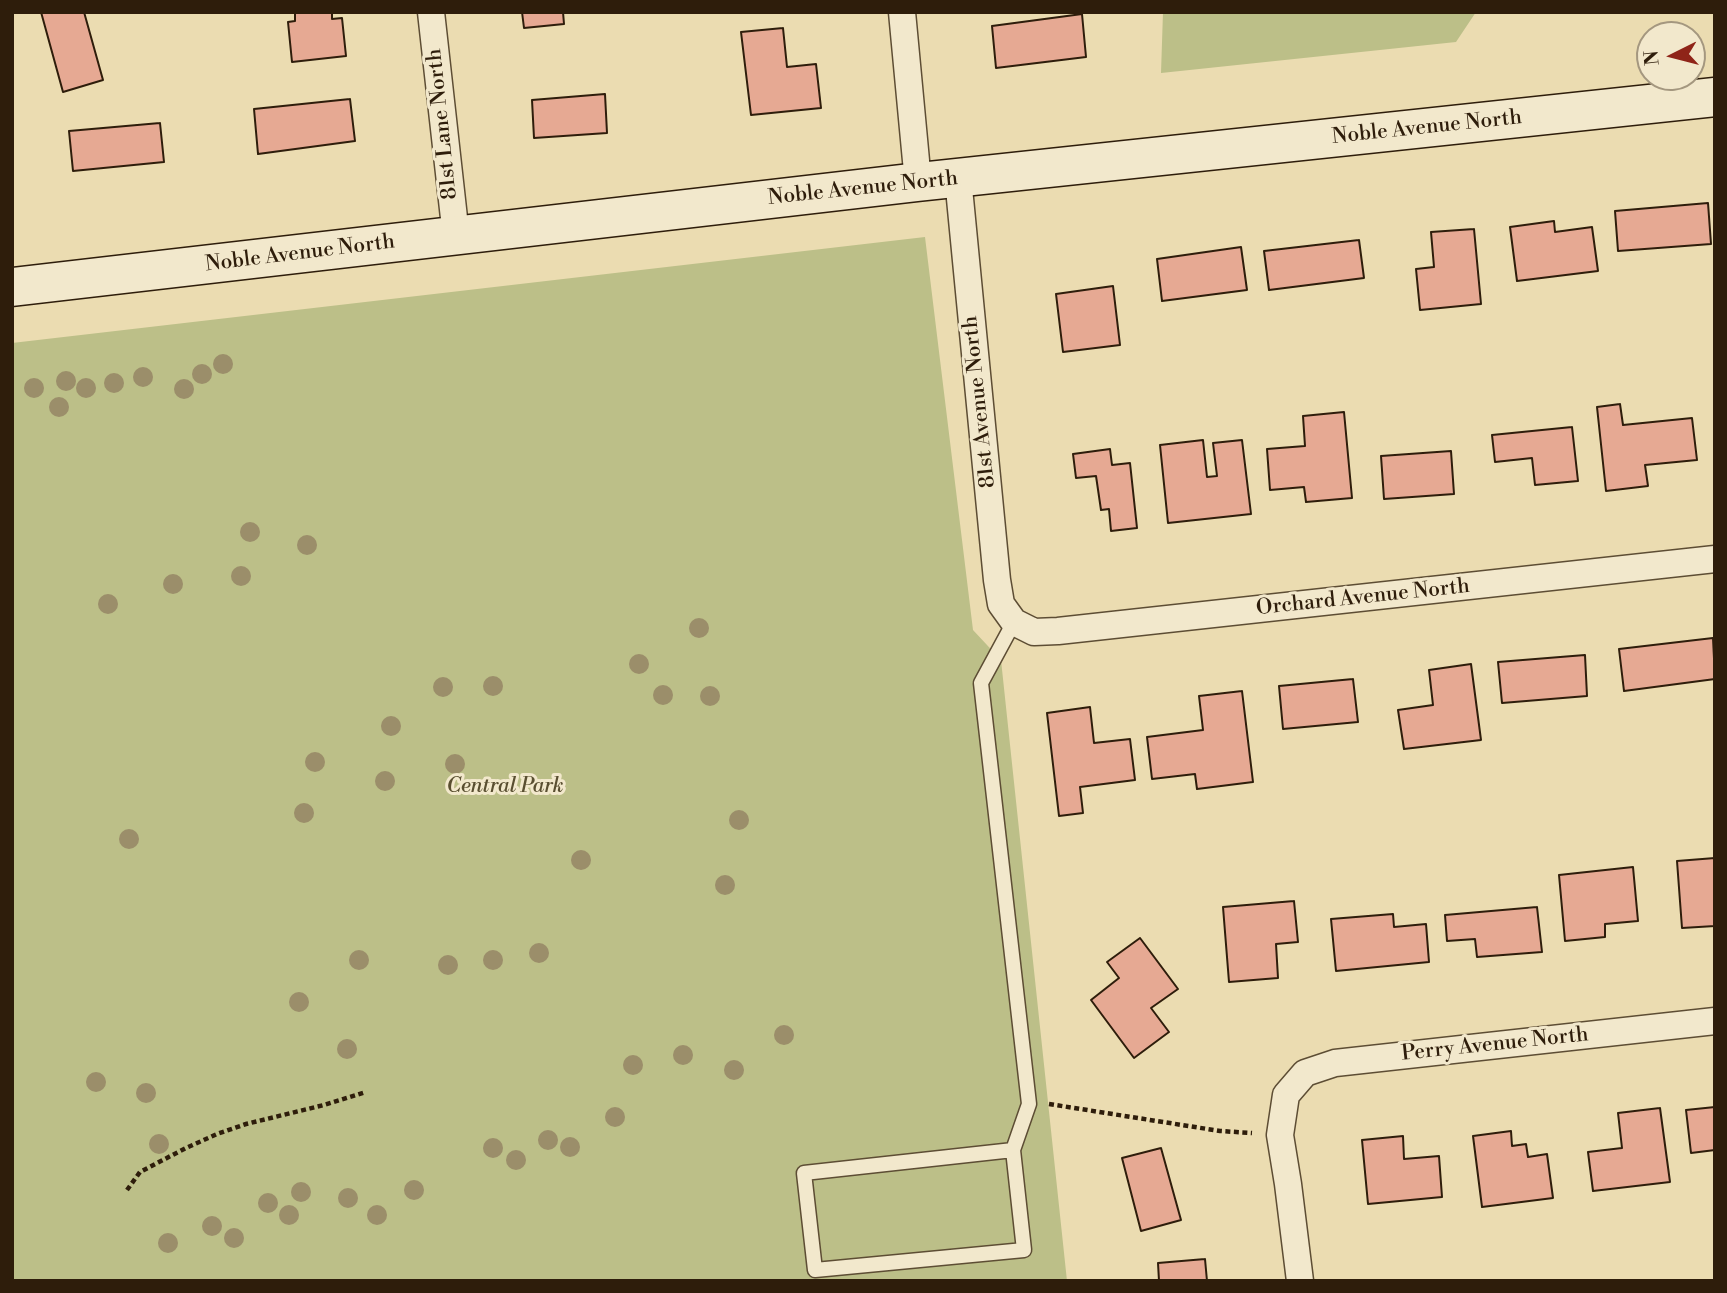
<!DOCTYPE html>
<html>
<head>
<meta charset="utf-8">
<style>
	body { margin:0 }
	#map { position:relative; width:1727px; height:1293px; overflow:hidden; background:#ebdcb1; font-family:"Libre Bodoni",serif }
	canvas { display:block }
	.frame { position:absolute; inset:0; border:14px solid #2e1d0b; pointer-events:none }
	.north { position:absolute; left:1636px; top:21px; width:70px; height:70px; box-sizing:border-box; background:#f2e8cc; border:2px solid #a4977f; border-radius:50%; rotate:264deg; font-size:19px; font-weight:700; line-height:28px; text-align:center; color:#2e1d0b }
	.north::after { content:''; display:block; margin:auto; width:24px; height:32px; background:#8f2418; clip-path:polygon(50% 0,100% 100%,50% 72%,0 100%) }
</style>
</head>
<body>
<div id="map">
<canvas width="1727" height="1293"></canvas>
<div class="frame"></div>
<div class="north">N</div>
</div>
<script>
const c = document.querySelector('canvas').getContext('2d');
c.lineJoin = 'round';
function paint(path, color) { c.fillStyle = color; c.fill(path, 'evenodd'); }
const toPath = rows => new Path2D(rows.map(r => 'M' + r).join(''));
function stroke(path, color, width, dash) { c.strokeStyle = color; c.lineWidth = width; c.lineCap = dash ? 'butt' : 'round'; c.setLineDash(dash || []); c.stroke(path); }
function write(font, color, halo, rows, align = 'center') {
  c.font = font + ' "Libre Bodoni",serif'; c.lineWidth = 6; c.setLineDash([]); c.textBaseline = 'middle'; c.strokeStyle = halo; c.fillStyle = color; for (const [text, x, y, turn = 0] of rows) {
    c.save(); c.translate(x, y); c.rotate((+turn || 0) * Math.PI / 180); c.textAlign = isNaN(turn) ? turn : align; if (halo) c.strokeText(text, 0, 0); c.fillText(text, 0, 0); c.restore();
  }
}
const green = toPath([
	[1163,12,1476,12,1456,42,1161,73],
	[925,237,973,630,1001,660,1067,1281,12,1281,12,343]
]);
const building = toPath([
	[41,12,84,12,103,80,63,92,41,12],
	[295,12,332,12,332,19,342,18,346,56,292,62,288,22,295,21,295,12],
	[522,12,563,12,564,24,524,28,522,12],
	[1082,14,1086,57,996,68,992,26,1082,14],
	[783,28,787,67,816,64,821,108,751,115,741,32,783,28],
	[605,94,607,133,534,138,532,100,605,94],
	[350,99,355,141,258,154,254,109,350,99],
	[160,123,164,162,73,171,69,131,160,123],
	[1708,203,1711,244,1618,251,1615,211,1708,203],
	[1554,221,1555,232,1592,227,1598,271,1517,281,1510,227,1554,221],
	[1474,229,1481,304,1420,310,1416,269,1434,267,1431,232,1474,229],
	[1359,240,1364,278,1269,290,1264,251,1359,240],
	[1241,247,1247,290,1162,301,1157,259,1241,247],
	[1113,286,1120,345,1063,352,1056,294,1113,286],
	[1620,404,1623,425,1692,418,1697,460,1645,465,1648,486,1606,491,1597,407,1620,404],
	[1344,412,1352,498,1306,502,1304,487,1270,490,1267,449,1305,446,1303,416,1344,412],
	[1572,427,1578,481,1535,485,1532,458,1495,462,1492,435,1572,427],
	[1203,440,1207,477,1217,476,1213,443,1242,440,1251,514,1168,523,1160,445,1203,440],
	[1110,449,1112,465,1130,463,1137,528,1111,531,1109,509,1101,510,1096,476,1076,478,1073,454,1110,449],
	[1451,451,1454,494,1384,499,1381,456,1451,451],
	[1713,638,1715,679,1624,691,1619,649,1713,638],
	[1585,655,1587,696,1502,703,1498,662,1585,655],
	[1471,664,1481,740,1404,749,1398,710,1433,705,1429,670,1471,664],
	[1353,679,1358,722,1283,729,1279,686,1353,679],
	[1242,691,1253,782,1197,789,1195,774,1152,779,1147,737,1203,730,1199,696,1242,691],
	[1090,707,1094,743,1130,739,1135,780,1080,787,1083,813,1059,816,1047,713,1090,707],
	[1715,858,1715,926,1682,928,1677,861,1715,858],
	[1633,867,1638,921,1605,924,1605,937,1565,941,1559,875,1633,867],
	[1294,901,1298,942,1276,944,1278,978,1229,982,1223,907,1294,901],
	[1537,907,1542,952,1477,957,1475,939,1447,941,1445,915,1537,907],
	[1393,914,1394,927,1426,924,1429,962,1336,971,1331,919,1393,914],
	[1140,938,1178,989,1151,1008,1169,1032,1134,1058,1091,1000,1119,978,1107,962,1140,938],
	[1715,1107,1715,1150,1691,1153,1686,1110,1715,1107],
	[1660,1108,1670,1182,1593,1191,1588,1152,1622,1148,1618,1113,1660,1108],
	[1511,1131,1512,1146,1526,1144,1528,1157,1547,1154,1553,1198,1482,1207,1473,1136,1511,1131],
	[1403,1136,1404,1159,1439,1156,1442,1197,1368,1204,1362,1140,1403,1136],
	[1161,1148,1181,1220,1141,1231,1122,1158,1161,1148],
	[1205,1259,1207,1281,1159,1281,1158,1263,1205,1259]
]);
const path = toPath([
	[1049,1104,1220,1131,1252,1133],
	[127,1190,140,1172,186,1148,217,1134,246,1124,324,1105,366,1092]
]);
const lane = toPath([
	[1013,1150,1024,1250,815,1270,804,1173,1013,1150,1029,1104,981,683,1014,622]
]);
const street = toPath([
	[431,12,456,236],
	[902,12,918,182],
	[958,178,997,580,1001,604,1014,622,1034,632,1058,631,1715,559],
	[1300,1281,1288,1184,1280,1135,1286,1095,1305,1073,1335,1063,1715,1021]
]);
const secondary = toPath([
	[12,287,918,182,1715,97]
]);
const trees = [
	[223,364],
	[202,374],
	[143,377],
	[66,381],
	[114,383],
	[34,388],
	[86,388],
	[184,389],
	[59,407],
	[250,532],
	[307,545],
	[241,576],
	[173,584],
	[108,604],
	[699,628],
	[639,664],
	[493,686],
	[443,687],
	[663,695],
	[710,696],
	[391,726],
	[315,762],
	[455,764],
	[385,781],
	[304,813],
	[739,820],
	[129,839],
	[581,860],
	[725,885],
	[539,953],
	[359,960],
	[493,960],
	[448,965],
	[299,1002],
	[784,1035],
	[347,1049],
	[683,1055],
	[633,1065],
	[734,1070],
	[96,1082],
	[146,1093],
	[615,1117],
	[548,1140],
	[159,1144],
	[570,1147],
	[493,1148],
	[516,1160],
	[414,1190],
	[301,1192],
	[348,1198],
	[268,1203],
	[289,1215],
	[377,1215],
	[212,1226],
	[234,1238],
	[168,1243]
];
const streetNames = [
	["81st Lane North",443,124,-96],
	["Noble Avenue North",1427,128,-6],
	["Noble Avenue North",863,189,-6],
	["Noble Avenue North",300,254,-7],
	["81st Avenue North",980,402,-96],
	["Orchard Avenue North",1363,598,-6],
	["Perry Avenue North",1495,1045,-6]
];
const parkNames = [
	["Central Park",505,787]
];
paint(green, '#bcbf88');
paint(building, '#e6a993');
stroke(building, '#2e1d0b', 2);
stroke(lane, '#5d4d34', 17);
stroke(street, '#5d4d34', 29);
stroke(secondary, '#2e1d0b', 41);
stroke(path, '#2e1d0b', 4.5, [5, 3.5]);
stroke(lane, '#f2e8cc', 14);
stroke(street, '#f2e8cc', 26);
stroke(secondary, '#f2e8cc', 38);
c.fillStyle = '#9b8e6a';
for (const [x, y] of trees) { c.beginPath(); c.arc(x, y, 10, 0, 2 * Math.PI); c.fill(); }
write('21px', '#2e1d0b', '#f2e8cc', streetNames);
write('italic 21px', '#594e30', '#f2e8cc', parkNames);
</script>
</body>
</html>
